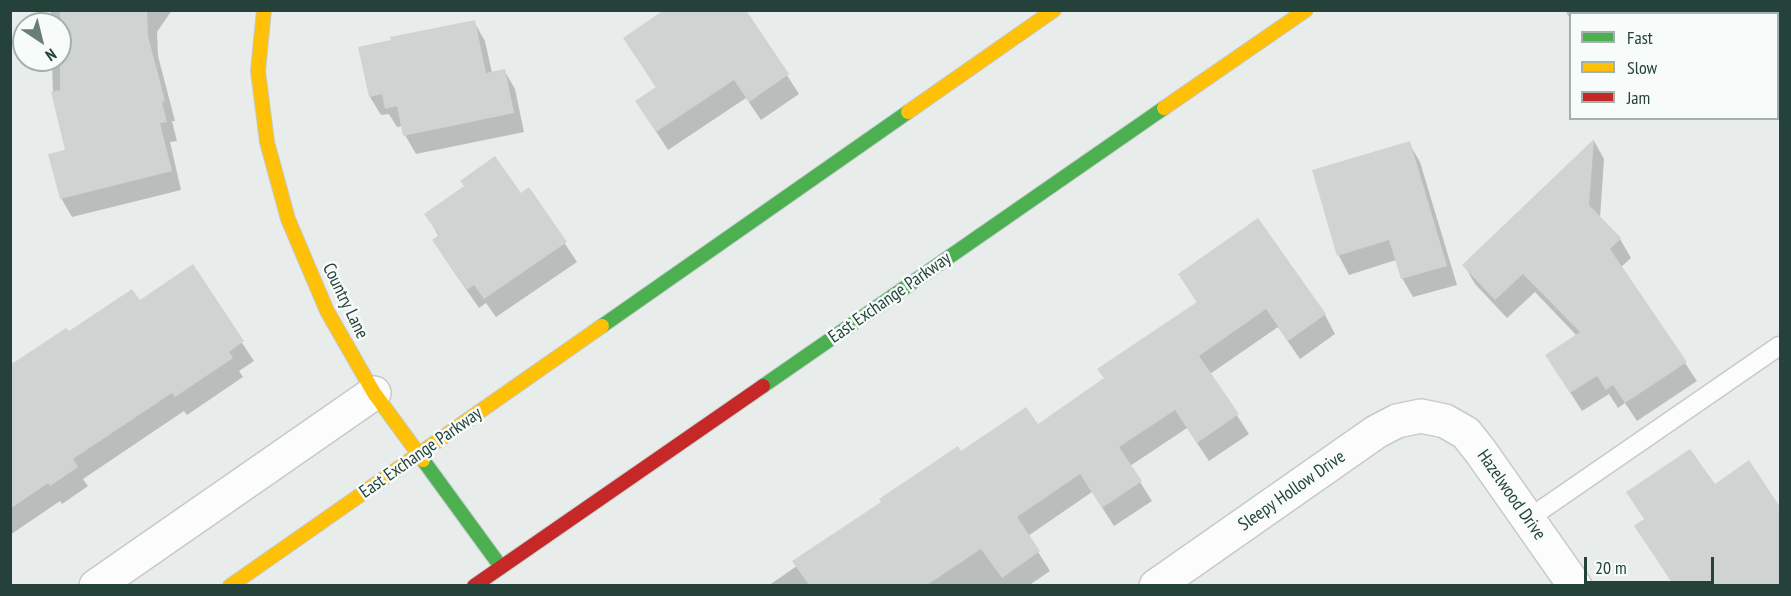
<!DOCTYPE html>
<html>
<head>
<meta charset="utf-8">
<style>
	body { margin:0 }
	#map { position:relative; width:1791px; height:596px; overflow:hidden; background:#e8edeb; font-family:"PT Sans Narrow",sans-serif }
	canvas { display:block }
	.frame { position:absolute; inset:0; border:12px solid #24423a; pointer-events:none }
	.legend { position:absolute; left:1569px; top:12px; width:210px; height:108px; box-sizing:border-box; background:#f7fbf9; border:2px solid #a3b1ad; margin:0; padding:8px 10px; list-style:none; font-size:18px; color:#24423a }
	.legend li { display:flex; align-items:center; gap:12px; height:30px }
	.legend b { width:30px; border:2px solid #a3b1ad }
	.north { position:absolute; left:12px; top:12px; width:60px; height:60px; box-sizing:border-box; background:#f7fbf9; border:2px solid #a3b1ad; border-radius:50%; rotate:145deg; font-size:16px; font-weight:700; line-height:24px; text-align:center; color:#24423a }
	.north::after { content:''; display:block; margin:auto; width:21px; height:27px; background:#697e78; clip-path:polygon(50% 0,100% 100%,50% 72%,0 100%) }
	.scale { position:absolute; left:1584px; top:557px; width:130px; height:27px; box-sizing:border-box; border:3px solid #24423a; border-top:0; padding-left:8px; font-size:18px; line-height:21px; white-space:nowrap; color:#24423a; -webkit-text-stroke:4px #f7fbf9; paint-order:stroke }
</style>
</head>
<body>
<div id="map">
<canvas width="1791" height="596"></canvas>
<div class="frame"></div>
<ul class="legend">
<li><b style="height:8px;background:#4caf50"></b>Fast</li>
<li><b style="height:8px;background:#ffc107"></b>Slow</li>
<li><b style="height:8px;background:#c62828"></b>Jam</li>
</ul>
<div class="north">N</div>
<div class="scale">20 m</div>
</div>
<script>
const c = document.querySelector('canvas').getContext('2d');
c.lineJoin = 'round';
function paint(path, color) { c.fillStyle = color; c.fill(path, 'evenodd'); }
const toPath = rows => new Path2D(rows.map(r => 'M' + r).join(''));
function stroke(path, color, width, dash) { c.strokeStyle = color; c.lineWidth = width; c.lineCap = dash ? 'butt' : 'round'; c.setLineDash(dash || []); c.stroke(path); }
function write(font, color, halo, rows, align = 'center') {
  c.font = font + ' "PT Sans Narrow",sans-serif'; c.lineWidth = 5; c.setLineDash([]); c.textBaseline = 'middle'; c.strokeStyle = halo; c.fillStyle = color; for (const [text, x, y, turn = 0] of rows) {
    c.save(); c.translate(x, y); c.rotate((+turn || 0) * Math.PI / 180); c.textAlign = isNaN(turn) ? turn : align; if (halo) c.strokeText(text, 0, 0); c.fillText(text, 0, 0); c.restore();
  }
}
const shadow = toPath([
	[51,10,172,10,157,32,158,56,175,121,172,121,177,141,170,142,181,190,72,217,61,198,67,151,53,95,52,60,60,60,60,24,51,24],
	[745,10,799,94,761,120,746,98,668,150,637,102,657,89,625,39],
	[1565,10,1589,10,1585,14,1570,14,1570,19],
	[474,22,485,41,492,73,504,70,515,89,524,132,416,154,405,135,403,126,397,127,389,114,381,115,370,97],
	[1594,141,1604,159,1600,218,1620,239,1631,258,1621,267,1697,381,1637,421,1625,403,1618,408,1609,394,1582,411,1547,356,1577,336,1535,292,1507,318,1475,284,1464,265],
	[1409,143,1420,162,1457,285,1413,297,1402,278,1396,260,1349,275,1339,256,1313,171],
	[529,189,577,262,496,317,486,303,479,308,445,259,434,240,439,237,426,214,520,195],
	[1257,220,1325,315,1335,334,1300,359,1278,327,1210,374,1249,434,1209,461,1187,428,1130,466,1152,501,1114,526,1092,492,1028,536,1050,571,1028,586,768,586,960,453,1037,426,1105,380,1198,304,1180,275],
	[192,267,254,361,239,371,243,377,187,415,184,411,83,479,88,486,62,504,60,501,10,535,10,360,14,365,68,333,139,302],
	[1748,462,1780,510,1780,586,1674,586,1636,526,1715,486]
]);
const building = toPath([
	[60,10,147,10,148,36,165,101,162,102,167,122,160,123,172,171,60,199,48,154,65,150,51,92,60,90],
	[664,10,746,10,789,74,749,102,734,80,656,132,635,101,656,87,623,38],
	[475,20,486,73,505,69,514,113,403,136,397,106,385,109,382,94,369,97,358,47,391,40,390,37],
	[1594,139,1589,205,1621,238,1610,249,1687,362,1625,403,1613,385,1606,390,1597,376,1570,393,1545,355,1580,332,1523,274,1495,300,1462,265],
	[1410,141,1447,266,1401,279,1389,240,1337,256,1312,170],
	[495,156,521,193,529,187,567,242,484,299,474,285,467,290,432,240,439,235,424,214,464,186,460,181],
	[1258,218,1326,314,1288,341,1266,309,1199,356,1239,414,1197,443,1175,410,1119,447,1142,481,1102,508,1080,474,1017,517,1040,551,1002,578,981,549,927,585,809,585,792,561,881,502,879,499,958,446,961,451,1026,407,1038,424,1104,378,1097,369,1197,302,1178,274],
	[193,264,244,341,229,352,233,358,175,397,172,393,73,459,78,467,50,486,48,483,10,509,10,365,66,328,69,331,132,289,140,300],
	[1690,449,1715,484,1749,460,1780,507,1780,585,1674,585,1634,526,1644,519,1626,492]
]);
const lane = toPath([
	[1528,519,1779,346,1780,348]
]);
const street = toPath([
	[96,586,374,393],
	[1156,586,1376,432,1397,421,1421,416,1445,421,1466,433,1481,452,1575,586]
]);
const fast = toPath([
	[602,326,908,112],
	[763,386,1164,108],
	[423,460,501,567]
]);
const slow = toPath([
	[264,10,258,71,267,142,288,219,327,311,374,393,423,460],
	[1164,108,1306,10],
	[908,112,1054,10],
	[230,586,602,326]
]);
const jam = toPath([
	[474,586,763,386]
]);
const streetNames = [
	["East Exchange Parkway",890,298,-35],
	["Country Lane",345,301,64],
	["East Exchange Parkway",421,453,-35],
	["Sleepy Hollow Drive",1292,491,-35],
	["Hazelwood Drive",1511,495,55]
];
paint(shadow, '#0003');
paint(building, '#cfd4d2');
stroke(lane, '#c5cac8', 21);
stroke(street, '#c5cac8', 36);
stroke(fast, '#c3cbc8', 16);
stroke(slow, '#c3cbc8', 16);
stroke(jam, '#c3cbc8', 16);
stroke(lane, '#fcfcfc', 18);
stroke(street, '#fcfcfc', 33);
stroke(fast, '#4caf50', 14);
stroke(slow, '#ffc107', 14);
stroke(jam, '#c62828', 14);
write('18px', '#24423a', '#f7fbf9', streetNames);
</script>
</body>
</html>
